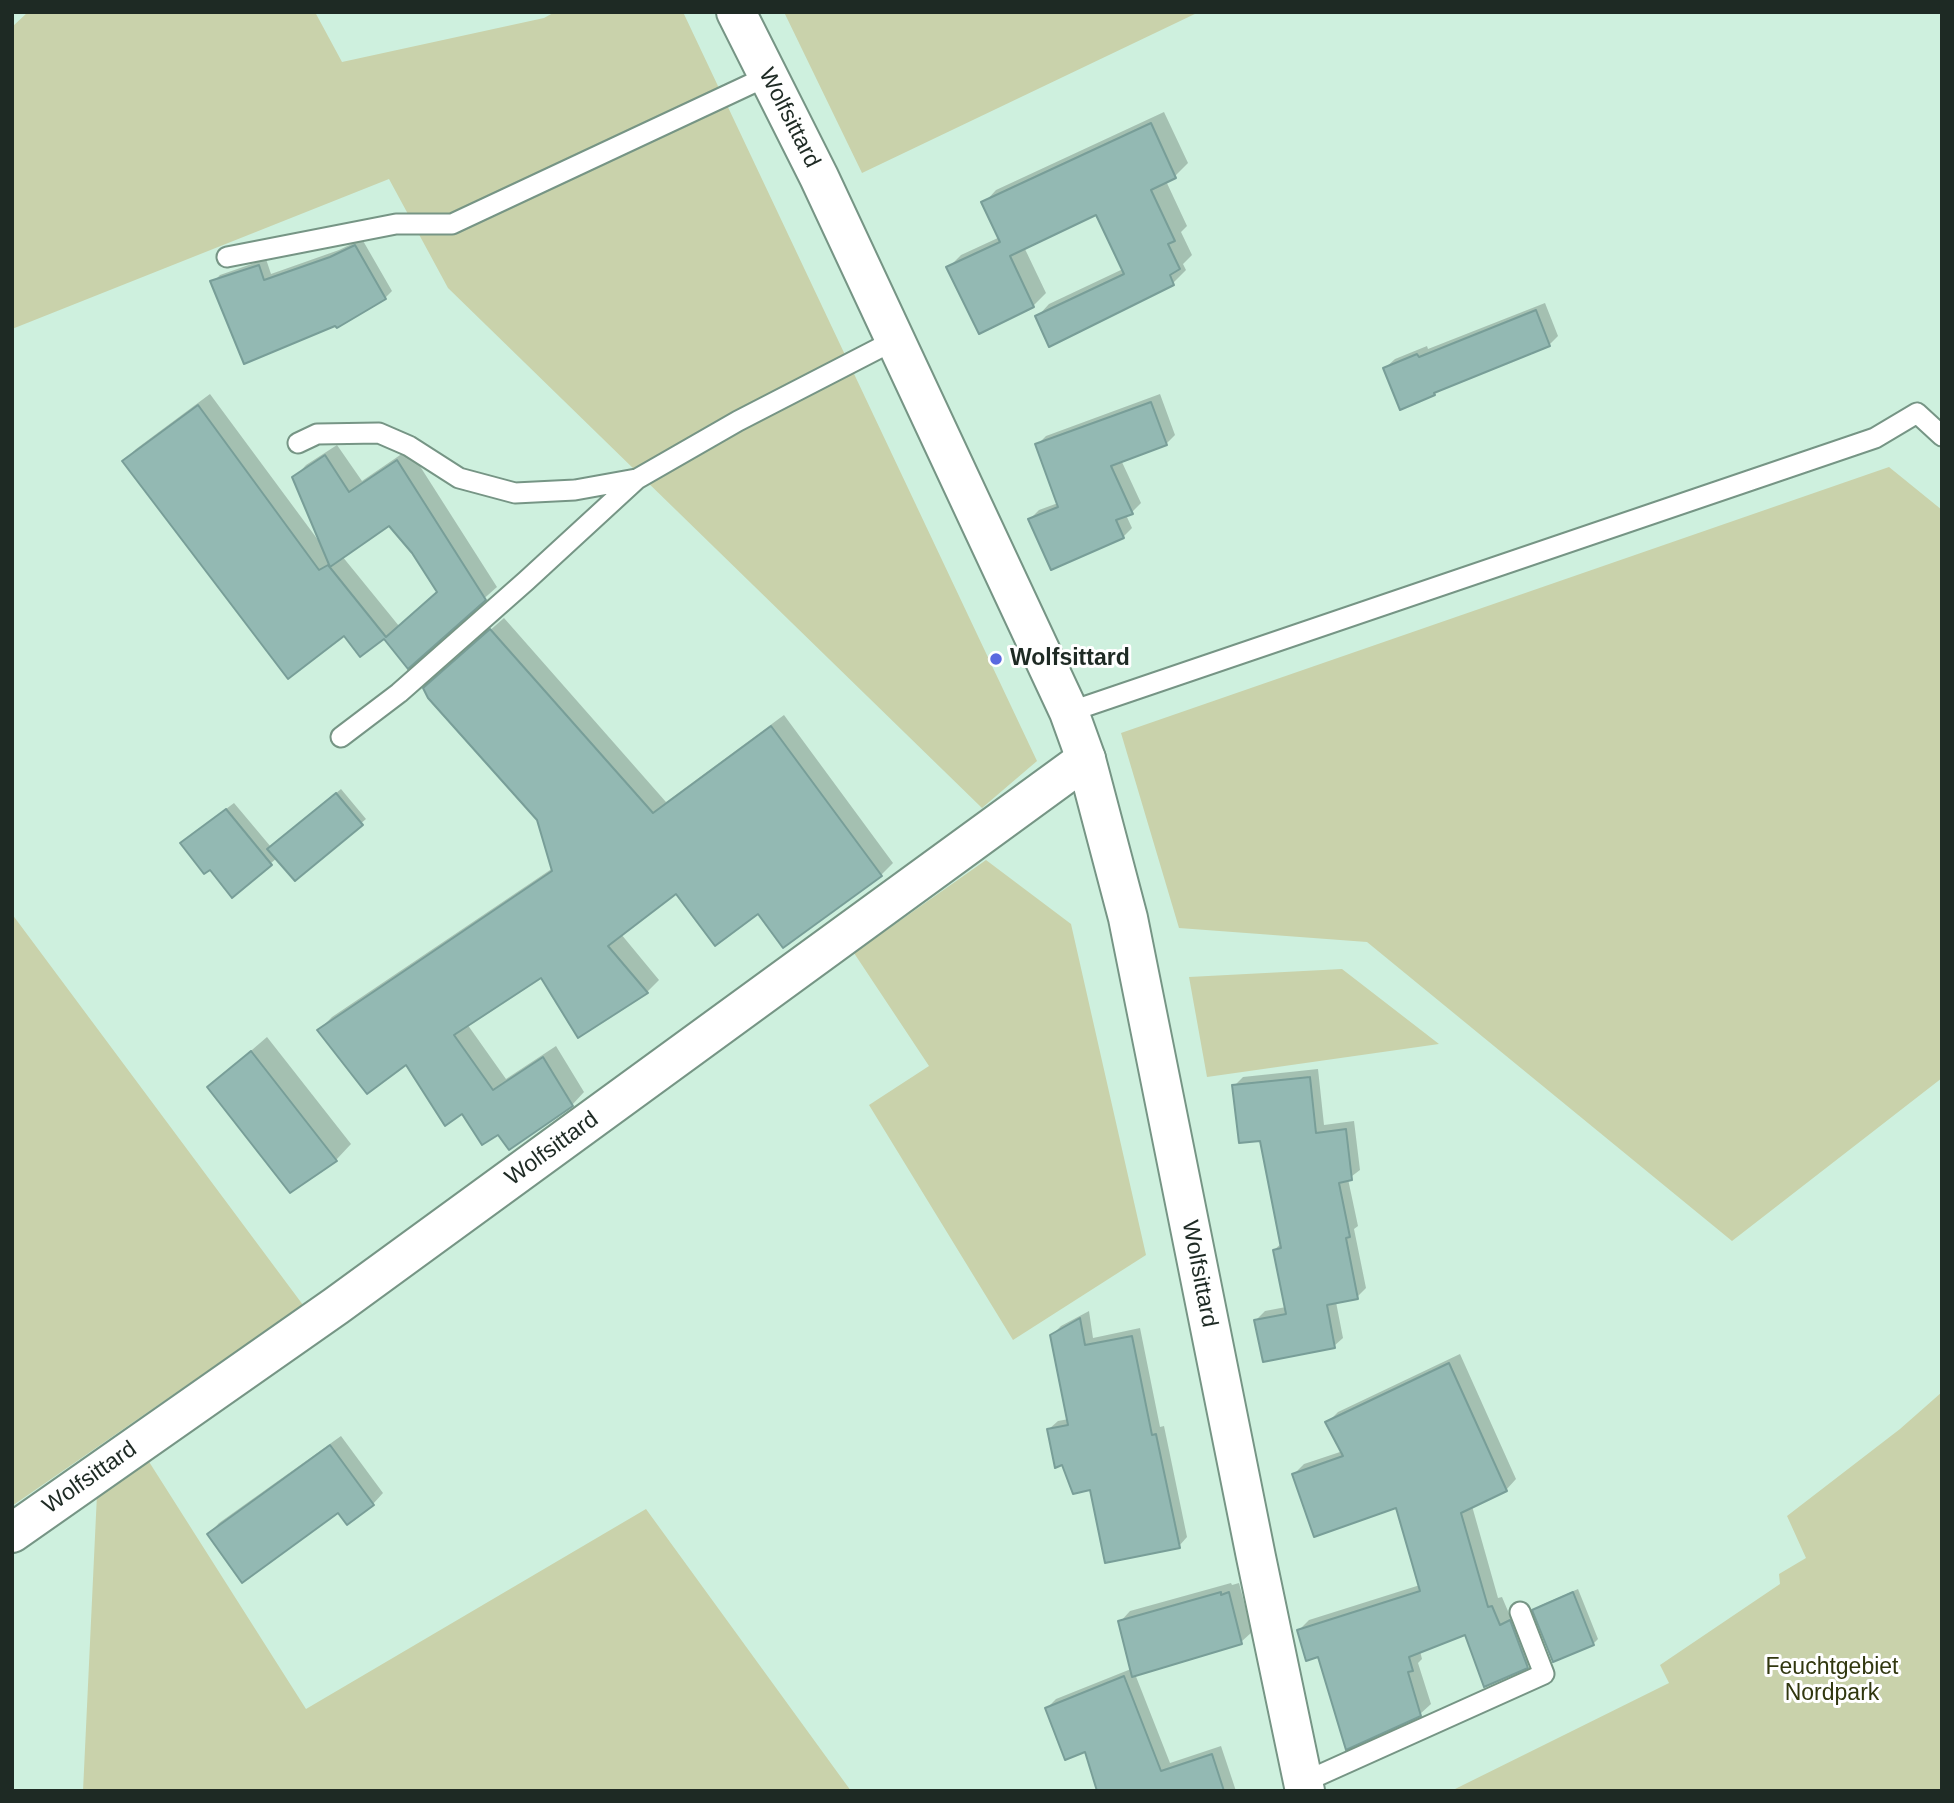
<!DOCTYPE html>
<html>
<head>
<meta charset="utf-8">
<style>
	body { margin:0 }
	#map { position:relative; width:1954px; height:1803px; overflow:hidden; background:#cef0de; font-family:Arial,sans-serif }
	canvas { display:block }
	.frame { position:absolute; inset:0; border:14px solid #1e2a24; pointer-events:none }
</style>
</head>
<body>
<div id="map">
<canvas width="1954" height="1803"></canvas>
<div class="frame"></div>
</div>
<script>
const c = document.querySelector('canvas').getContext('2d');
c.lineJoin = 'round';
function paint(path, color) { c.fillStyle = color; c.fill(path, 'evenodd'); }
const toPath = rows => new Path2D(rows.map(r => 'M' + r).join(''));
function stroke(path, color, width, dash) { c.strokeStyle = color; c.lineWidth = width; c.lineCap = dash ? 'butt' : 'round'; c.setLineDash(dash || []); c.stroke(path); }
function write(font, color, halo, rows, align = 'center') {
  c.font = font + ' Arial,sans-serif'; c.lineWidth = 6; c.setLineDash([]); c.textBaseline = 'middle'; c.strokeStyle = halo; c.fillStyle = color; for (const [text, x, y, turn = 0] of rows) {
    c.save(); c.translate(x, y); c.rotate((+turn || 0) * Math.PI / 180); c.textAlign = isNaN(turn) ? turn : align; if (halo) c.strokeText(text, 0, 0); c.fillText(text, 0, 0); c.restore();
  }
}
const green = toPath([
	[28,12,315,12,342,62,544,18,555,12,683,12,1037,761,982,808,448,288,389,179,12,329,12,27],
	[784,12,1199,12,862,173],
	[1889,467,1942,510,1942,1078,1732,1241,1367,942,1179,928,1121,733],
	[986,860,1071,924,1146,1255,1013,1340,869,1105,929,1066,854,953],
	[12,914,303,1305,12,1506],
	[1342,969,1439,1044,1207,1077,1189,977],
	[1942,1392,1942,1791,1451,1791,1669,1683,1660,1665,1780,1584,1779,1574,1806,1558,1787,1516,1900,1429],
	[146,1457,306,1709,646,1509,851,1791,83,1791,97,1494]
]);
const shadow = toPath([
	[1164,112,1188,163,1175,176,1166,181,1187,226,1181,232,1192,255,1183,264,1186,270,1173,283,1037,317,1049,304,1123,269,1097,213,1024,247,1046,293,1033,306,948,268,961,255,1000,237,984,203,996,190],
	[362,239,392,291,385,298,213,282,220,275,266,259,271,274,339,250],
	[1545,303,1558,336,1549,345,1438,390,1434,394,1385,368,1395,359,1427,346,1428,349],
	[210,394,321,544,294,478,306,465,337,445,362,481,409,449,497,587,408,666,384,637,345,633,124,461,136,449],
	[390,524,413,552,438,591,399,626,342,556],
	[1160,394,1175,435,1166,444,1121,460,1141,503,1132,512,1126,515,1132,528,1123,537,1030,519,1039,510,1058,503,1037,445,1046,436],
	[504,618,666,802,784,715,893,863,881,875,758,912,676,892,621,934,659,980,647,992,541,976,467,1024,506,1079,556,1046,584,1092,572,1105,498,1133,462,1112,406,1062,319,1030,332,1017,553,868,538,819,438,676],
	[341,789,366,819,295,879,277,858,233,895,190,836,234,803,271,847],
	[267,1037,351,1144,336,1160,209,1087],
	[1318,1069,1324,1125,1354,1121,1360,1170,1348,1179,1358,1226,1354,1229,1366,1288,1357,1297,1336,1302,1343,1338,1334,1346,1256,1320,1265,1311,1286,1307,1274,1250,1282,1243,1262,1139,1234,1086,1243,1077],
	[1089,1311,1093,1338,1140,1328,1160,1427,1164,1426,1187,1537,1179,1546,1091,1488,1049,1429,1058,1421,1069,1419,1052,1335,1061,1326],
	[1460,1354,1516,1479,1506,1490,1472,1506,1498,1598,1502,1597,1510,1616,1520,1611,1538,1656,1527,1666,1485,1685,1466,1633,1420,1651,1422,1659,1418,1663,1431,1704,1420,1714,1319,1655,1299,1630,1309,1620,1420,1585,1397,1506,1294,1474,1304,1464,1343,1451,1328,1422,1338,1412],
	[341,1436,383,1493,373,1504,209,1534,219,1523],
	[1231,1583,1232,1585,1239,1583,1252,1632,1241,1642,1135,1674,1170,1763,1221,1746,1236,1791,1168,1791,1086,1750,1047,1708,1056,1699,1131,1669,1120,1622,1130,1611],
	[1578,1589,1598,1639,1593,1644,1535,1611,1539,1606]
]);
const building = toPath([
	[1151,123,1176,178,1151,190,1175,241,1168,244,1180,269,1170,275,1174,285,1049,347,1035,316,1124,274,1096,215,1010,256,1034,307,979,334,946,267,1000,242,981,202,1151,123],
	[355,245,386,299,337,328,335,326,244,364,210,281,259,265,264,280,330,257,355,245],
	[1536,310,1550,346,1434,393,1435,395,1400,410,1383,368,1417,354,1419,357,1536,310],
	[1151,402,1167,445,1111,466,1133,514,1116,520,1124,538,1051,570,1028,519,1058,507,1035,444,1151,402],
	[198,405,319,570,328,565,386,637,437,592,412,553,389,526,330,567,292,477,325,455,349,492,397,460,486,600,408,669,384,639,360,657,344,636,288,679,122,461,198,405],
	[490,629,653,813,771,726,882,876,783,948,758,914,715,946,676,894,608,946,648,993,578,1038,541,978,454,1035,493,1090,543,1057,573,1106,509,1150,498,1135,482,1145,462,1114,445,1126,406,1065,367,1094,317,1030,552,871,537,820,428,698,423,688,490,629],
	[336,793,363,825,295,881,267,849,336,793],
	[226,809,272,865,232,898,210,870,204,874,180,843,226,809],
	[251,1051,337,1161,290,1193,207,1087,251,1051],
	[1310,1077,1316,1133,1346,1129,1352,1180,1339,1183,1350,1237,1346,1238,1358,1299,1327,1305,1335,1348,1263,1362,1254,1320,1286,1314,1273,1250,1281,1248,1260,1141,1239,1143,1232,1085,1310,1077],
	[1080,1318,1085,1345,1132,1336,1152,1435,1156,1434,1180,1548,1105,1563,1090,1490,1073,1494,1062,1465,1055,1468,1047,1429,1068,1425,1050,1335,1080,1318],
	[1449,1363,1507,1491,1461,1513,1488,1607,1492,1606,1500,1625,1510,1620,1528,1668,1484,1687,1465,1635,1409,1657,1413,1671,1408,1672,1421,1716,1346,1750,1318,1657,1306,1661,1297,1630,1420,1591,1396,1508,1314,1537,1292,1474,1343,1456,1325,1422,1449,1363],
	[330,1445,374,1505,347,1525,338,1513,242,1583,207,1534,330,1445],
	[1221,1592,1221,1595,1229,1592,1242,1644,1132,1677,1118,1621,1221,1592],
	[1573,1592,1594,1645,1553,1662,1532,1610,1573,1592],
	[1124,1676,1161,1771,1212,1754,1224,1791,1097,1791,1085,1752,1065,1760,1045,1708,1124,1676]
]);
const lane = toPath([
	[227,257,396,224,452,224,768,76],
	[298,443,317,434,379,433,409,446,459,478,515,493,575,490,636,479],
	[1069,712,1875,438,1917,413,1942,436],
	[341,737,399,693,526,581,637,479,738,421,895,340],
	[1304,1782,1544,1674,1520,1612]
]);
const street = toPath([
	[12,1533,336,1306,1086,759]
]);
const secondary = toPath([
	[736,12,819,177,1069,712,1086,759,1128,918,1256,1557,1305,1791]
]);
const markers = [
	[996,659,7,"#5a69e0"]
];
const streetNames = [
	["Wolfsittard",789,118,63],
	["Wolfsittard",552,1149,-36],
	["Wolfsittard",1199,1274,79],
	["Wolfsittard",90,1478,-35]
];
const poiNames = [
	["Wolfsittard",1010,659]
];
const parkNames = [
	["Feuchtgebiet",1832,1668],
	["Nordpark",1832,1694]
];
paint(green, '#c9d2ab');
paint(shadow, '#0003');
paint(building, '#93b9b3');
stroke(building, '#789e98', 2);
stroke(lane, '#769585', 23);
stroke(street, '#769585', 42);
stroke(secondary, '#769585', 42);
stroke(lane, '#fff', 19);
stroke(street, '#fff', 38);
stroke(secondary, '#fff', 38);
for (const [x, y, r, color] of markers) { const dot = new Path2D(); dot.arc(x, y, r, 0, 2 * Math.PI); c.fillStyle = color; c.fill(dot); stroke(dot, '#fff', 2.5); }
write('23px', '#1e2a24', '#fff', streetNames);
write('bold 23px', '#1e2a24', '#fff', poiNames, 'left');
write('23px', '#31370f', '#fff', parkNames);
</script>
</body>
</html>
